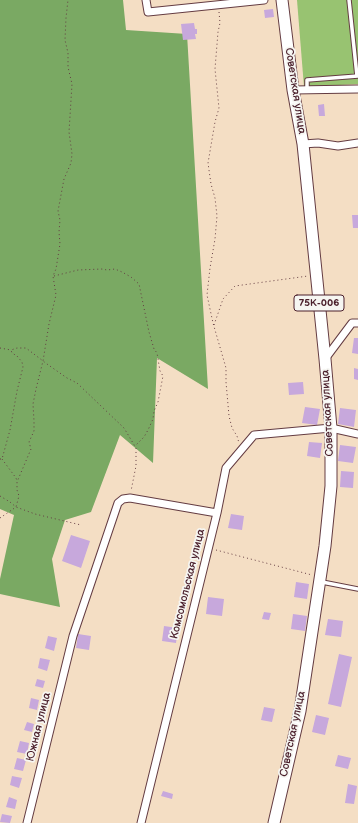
<!DOCTYPE html>
<html>
<head>
<meta charset="utf-8">
<style>
	body { margin:0 }
	canvas { display:block; background:#f4dec4 }
</style>
</head>
<body>
<canvas width="358" height="823"></canvas>
<script>
const c = document.querySelector('canvas').getContext('2d');
c.lineJoin = 'round';
function paint(path, color) { c.fillStyle = color; c.fill(path, 'evenodd'); }
const toPath = rows => new Path2D(rows.map(r => 'M' + r).join(''));
function stroke(path, color, width, dash) { c.strokeStyle = color; c.lineWidth = width; c.lineCap = dash ? 'butt' : 'round'; c.setLineDash(dash || []); c.stroke(path); }
function write(font, color, halo, rows, align = 'center') {
  c.font = font + ' "Balsamiq Sans",sans-serif'; c.lineWidth = 3.5; c.setLineDash([]); c.textBaseline = 'middle'; c.strokeStyle = halo; c.fillStyle = color; for (const [text, x, y, turn = 0] of rows) {
    c.save(); c.translate(x, y); c.rotate((+turn || 0) * Math.PI / 180); c.textAlign = isNaN(turn) ? turn : align; if (halo) c.strokeText(text, 0, 0); c.fillText(text, 0, 0); c.restore();
  }
}
const green = toPath([
	[297,0,358,0,358,84,304,87]
]);
const forest = toPath([
	[0,0,123,0,126,30,187,34,208,389,157,358,153,463,120,435,91,512,65,520,52,559,60,607,0,594,0,579,14,515,0,509]
]);
const building = toPath([
	[273,9,274,17,265,18,264,10],
	[194,23,195,29,197,29,197,34,195,34,196,39,183,40,181,24],
	[324,104,325,116,319,116,318,105],
	[352,215,358,215,358,228,353,228],
	[354,338,358,338,358,354,352,353],
	[354,368,358,369,358,380,354,379],
	[303,382,304,394,289,395,288,383],
	[305,407,320,409,317,425,302,423],
	[340,408,356,410,354,427,338,424],
	[309,442,322,443,320,458,307,456],
	[340,445,356,447,353,463,338,461],
	[341,471,354,472,353,488,340,487],
	[231,514,244,516,242,530,228,528],
	[71,535,90,541,81,568,62,561],
	[296,582,309,584,307,599,294,597],
	[208,597,224,599,222,616,206,614],
	[264,612,271,613,269,620,262,619],
	[293,614,307,616,305,631,291,629],
	[328,619,343,621,341,637,325,635],
	[164,626,178,628,176,643,162,641],
	[78,634,91,636,89,650,76,648],
	[48,636,57,638,54,651,45,648],
	[339,654,352,657,341,707,328,704],
	[40,658,50,660,47,671,38,668],
	[37,679,45,681,43,688,35,686],
	[31,698,39,700,37,710,29,708],
	[264,707,275,709,272,722,261,720],
	[316,715,329,718,325,735,312,732],
	[27,722,34,724,32,732,24,730],
	[20,741,29,743,27,754,17,752],
	[338,755,351,758,348,769,335,766],
	[17,758,26,760,23,771,14,769],
	[12,776,22,778,19,788,10,785],
	[348,784,357,786,354,804,345,803],
	[163,791,173,794,172,799,161,796],
	[9,797,17,800,15,809,6,807],
	[2,814,12,816,10,823,0,822]
]);
const path = toPath([
	[219,12,220,23,218,32,215,69,219,108,215,122,208,163,211,184,215,198,217,216,215,239,210,268,207,295,213,323,226,368,226,382,229,416,232,428,237,436,239,443],
	[54,276,78,270,102,269,107,270,115,269,122,272,131,277,139,284,149,332,154,349,157,353,160,371,163,376,158,402,154,411,153,419,148,430,144,437,135,446],
	[214,325,223,299,235,286,308,276],
	[0,348,11,350],
	[0,459,2,459,10,430,17,391,23,367,22,362,17,356,12,353,11,350,17,348,26,348,47,364,67,378,77,383,124,428,136,448,136,466,131,491],
	[2,459,16,478,17,481],
	[0,496,10,502,16,507,19,496,17,490,17,482,31,449,29,442,34,431,34,421,33,404,36,389,43,361,49,324,56,295,53,276,56,269,60,244,59,232,60,220,58,211,64,179,71,163,72,154,69,132,72,84,68,67,68,53,65,40,66,18,68,0],
	[0,518,16,507,35,514,81,525],
	[216,550,312,575]
]);
const service = toPath([
	[349,0,357,76],
	[307,89,307,80,358,76],
	[322,582,358,589]
]);
const minor = toPath([
	[146,0,148,12,264,0],
	[293,90,358,89],
	[303,144,318,143,338,146,358,143],
	[325,359,352,323,358,323],
	[27,823,73,636,118,503,123,499,130,498,217,513],
	[141,823,217,513,226,468,254,435,331,428,358,434]
]);
const primary = toPath([
	[274,823,300,711,325,546,331,486,331,428,325,359,303,144,293,90,282,0]
]);
const shields = [
	[319,303,50]
];
const shieldNames = [
	["75К-006",319,303]
];
const streetNames = [
	["Советская улица",295,91,81],
	["Советская улица",328,413,-93],
	["Комсомольская улица",188,584,-76],
	["Южная улица",39,727,-76],
	["Советская улица",293,734,-78]
];
paint(green, '#98c371');
paint(forest, '#7aa963');
paint(building, '#c7a8dc');
stroke(service, '#643c42', 5.5);
stroke(minor, '#643c42', 9);
stroke(primary, '#643c42', 13);
stroke(path, '#643c42', 1, [1, 3]);
stroke(service, '#fff', 3.5);
stroke(minor, '#fff', 7);
stroke(primary, '#fff', 11);
for (const [x, y, w] of shields) { const box = new Path2D(); box.roundRect(x - w / 2, y - 8, w, 16, 3); c.fillStyle = '#f6f6f2'; c.fill(box); stroke(box, '#4a1f2b', 1); }
write('bold 10px', '#4a1f2b', null, shieldNames);
write('11px', '#4a1f2b', '#f6f6f2', streetNames);
</script>
</body>
</html>
